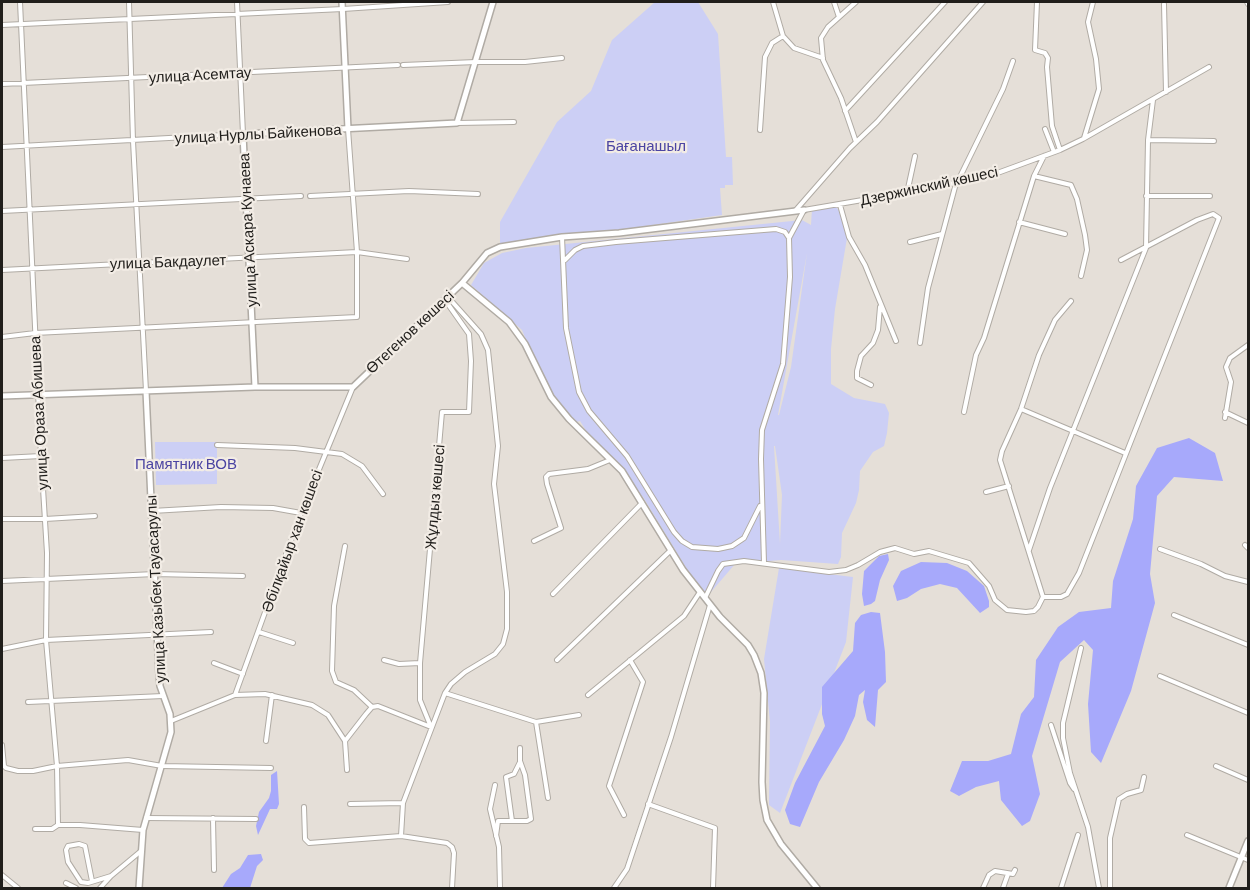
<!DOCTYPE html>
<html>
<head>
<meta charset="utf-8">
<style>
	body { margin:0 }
	#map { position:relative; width:1250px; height:890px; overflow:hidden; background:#e5dfd8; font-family:Barlow,sans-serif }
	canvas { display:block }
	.frame { position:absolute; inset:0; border:3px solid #201e1b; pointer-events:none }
</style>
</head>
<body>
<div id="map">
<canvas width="1250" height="890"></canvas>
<div class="frame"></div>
</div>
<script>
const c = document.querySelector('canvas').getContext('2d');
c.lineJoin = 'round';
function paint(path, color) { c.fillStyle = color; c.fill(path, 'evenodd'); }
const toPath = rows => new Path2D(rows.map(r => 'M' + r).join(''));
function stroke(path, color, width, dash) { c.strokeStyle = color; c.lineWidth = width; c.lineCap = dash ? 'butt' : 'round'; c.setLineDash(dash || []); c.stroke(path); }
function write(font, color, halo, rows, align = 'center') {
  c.font = font + ' Barlow,sans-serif'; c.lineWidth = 4.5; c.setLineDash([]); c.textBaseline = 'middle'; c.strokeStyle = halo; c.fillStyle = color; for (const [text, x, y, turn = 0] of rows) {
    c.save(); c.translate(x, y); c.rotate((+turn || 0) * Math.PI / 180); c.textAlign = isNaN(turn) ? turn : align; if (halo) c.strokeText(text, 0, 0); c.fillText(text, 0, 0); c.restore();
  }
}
const green = toPath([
	[655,2,698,2,718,34,726,157,732,157,733,185,725,185,725,188,720,188,722,215,500,247,500,222,557,122,591,91,612,40],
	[836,207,840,212,847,238,835,309,831,349,831,384,854,398,885,404,889,413,887,433,884,446,873,452,860,471,859,490,856,503,842,533,841,557,838,564,781,560,735,564,705,599,643,497,593,442,580,421,573,423,541,376,522,330,471,285,484,263,502,253,526,248,802,220,811,225,812,209],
	[807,253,791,367,779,415,778,415],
	[775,446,782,495,780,544,774,446],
	[155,442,217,442,217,484,156,485],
	[779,568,853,577,846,642,780,813,769,805,770,722,764,659]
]);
const forest = toPath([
	[1189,438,1215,453,1223,481,1174,477,1157,496,1150,574,1155,603,1131,691,1101,763,1091,752,1088,704,1093,650,1084,640,1060,662,1032,756,1040,794,1030,821,1022,826,1001,800,999,781,976,787,959,796,950,791,962,761,988,761,1011,754,1021,714,1034,697,1036,660,1058,627,1079,612,1111,608,1113,581,1133,519,1136,486,1157,448],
	[888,554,889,560,880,580,875,601,871,604,864,606,862,594,864,571,879,556],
	[921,562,947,563,967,571,984,586,989,601,989,607,980,613,957,588,940,584,921,589,907,598,897,601,893,586,901,571],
	[871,612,880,613,885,652,886,682,878,690,875,727,867,720,863,702,865,690,859,695,855,716,844,740,819,782,800,827,790,824,785,810,795,783,825,726,822,714,822,687,853,651,855,623,861,615],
	[277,771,279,804,277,809,270,809,258,835,256,826,259,812,269,798,271,791,271,775],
	[261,854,263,860,257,866,250,888,222,888,231,874,240,868,248,855]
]);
const minor = toPath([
	[20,2,41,456,47,553,46,640,57,766,58,825],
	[129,2,133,141,146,391],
	[773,2,783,36,794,48,823,58],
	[834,2,839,17],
	[1037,2,1035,50,1045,53,1048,58,1047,67,1052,126,1060,150],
	[1247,2,1248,4],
	[1164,4,1166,92],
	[2,25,343,9,448,2],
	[403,65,476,62,525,62,562,58],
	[2,84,398,65],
	[845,111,945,2],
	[457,123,514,122],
	[1045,129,1054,152],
	[760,130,765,57,772,43,783,36],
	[1084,138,1099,89,1096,59,1088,22,1093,2],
	[1148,140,1214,141],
	[856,142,841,98,823,60,821,38,828,27,856,2],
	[2,147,243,134,237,2],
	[1034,176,1071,185,1077,199,1085,235,1087,250,1081,276],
	[907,193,915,156],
	[310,196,409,191,478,194],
	[1146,196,1210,196],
	[840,205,849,237,865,265,896,341],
	[2,211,301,196],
	[795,211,850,148,877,122,983,2],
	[1019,222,1065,234],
	[562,237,566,328,579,392,589,411,627,456,674,532,682,541,692,547,718,549,732,546,744,538,760,506],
	[910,242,942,234],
	[565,260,575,250,583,246,616,242,776,229,785,232,789,238],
	[2,270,357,252,407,259],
	[2,337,35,333,357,317,357,252,348,129],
	[920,343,928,288,955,187,1003,89,1013,61],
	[871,385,857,378,857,371,861,356,873,343,878,330,880,307],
	[1021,409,1125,453],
	[964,412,976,355,984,338,1034,176,1044,156],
	[1225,412,1248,423],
	[1225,418,1231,382,1226,367,1230,358,1248,345],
	[217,445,295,448,342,454,362,466,383,494],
	[2,458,41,456],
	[986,492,1009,486],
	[152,511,221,507,273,508,301,513],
	[2,519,45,519,95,516],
	[534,541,561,528,547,484,546,477,549,474,588,469,610,460],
	[1245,545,1248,548],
	[345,546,334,606,332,671,336,682,354,690,372,707],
	[1160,549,1201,564,1225,576,1248,582],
	[1029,550,1050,488,1146,248,1148,140,1153,100],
	[764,563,761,459,762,430,783,364,790,277,789,238,804,210,921,190,992,175,1060,150,1083,139,1209,67],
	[2,581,155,574,243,576],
	[553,594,642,503],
	[1043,597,1061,597,1067,594,1079,573,1219,218,1213,214,1197,220,1121,260],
	[705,598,718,571,723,564,744,561,829,572,846,570,858,565,880,552,895,548,914,554,929,551,969,563,989,586,995,600,1007,610,1026,612,1034,611,1038,607,1043,597,1000,460,1002,451,1021,409,1039,355,1055,320,1071,301],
	[1174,615,1248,645],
	[259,632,293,643],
	[1081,648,1063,723,1063,738,1070,773,1088,827,1099,888],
	[2,649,46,640,211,632],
	[384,660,399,664,420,663],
	[557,660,671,550],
	[214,663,243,674],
	[1160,676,1248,713],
	[445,693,536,722,579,715],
	[235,695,301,513,353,387],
	[588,695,684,616,700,592],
	[28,702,163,696],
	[171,721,235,695,265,694,312,705,328,715,345,741,347,770],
	[536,722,548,798],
	[1051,725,1070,783,1074,789],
	[431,727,420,700,420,663,442,412,469,412,471,361,469,334,445,300],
	[266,741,272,695],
	[345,741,366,714,372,707,378,706,431,727],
	[2,745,4,766,6,768,18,771,33,771,57,766,128,760,162,766,271,768],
	[1216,766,1248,780],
	[495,785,490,809,499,847,500,888],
	[350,804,403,803],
	[648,804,715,828,713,888],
	[304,807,305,839,309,843,401,836,447,843,452,847,454,853,452,888],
	[624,815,609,786,643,682,630,660],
	[146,818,256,819],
	[213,818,214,870],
	[512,821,506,777,514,774,520,762],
	[35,829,52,829,58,825,80,825,143,830],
	[1187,835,1248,860],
	[401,836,403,803,445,693,451,684,465,672,495,654,503,644,507,629,507,592,494,484,498,446,488,350,481,334,448,297],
	[496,836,498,821,527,821,531,819,525,775,520,761,520,748],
	[2,875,18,888],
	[92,881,85,846,79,844,68,846,66,850,68,862,81,882,88,883,111,876],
	[66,883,76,888],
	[100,888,111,876,141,851],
	[614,888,627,869,671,737,710,605],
	[983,888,989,875,995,871,1013,874,1015,870],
	[1003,888,1008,874],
	[1061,888,1078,835],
	[1110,888,1110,838,1119,799,1127,794,1141,790,1144,777]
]);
const tertiary = toPath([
	[342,2,348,129],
	[462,283,509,322,525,344,551,397,569,419,622,471,683,570,720,617,748,645,754,655,761,673,764,693,762,782,763,800,767,820,781,844,817,888],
	[255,387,243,134,457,123,493,2],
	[2,396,255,387,353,387,462,283,487,253,500,247,562,237,619,233,804,210],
	[139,888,143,830,171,732,170,714,160,686,159,674,146,391],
	[1229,888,1248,841]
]);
const streetNames = [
	["улица Асемтау",200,75,-3],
	["улица Нурлы Байкенова",258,134,-3],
	["Дзержинский көшесі",929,186,-12],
	["улица Аскара Кунаева",248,230,-93],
	["улица Бакдаулет",168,262,-2],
	["Өтегенов көшесі",410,332,-43],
	["улица Ораза Абишева",39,413,-93],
	["Жұлдыз көшесі",435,497,-85],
	["Әбілқайыр хан көшесі",292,541,-70],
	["улица Казыбек Тауасарулы",156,589,-93]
];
const parkNames = [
	["Бағанашыл",646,146],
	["Памятник ВОВ",186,464]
];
paint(green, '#cccff5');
paint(forest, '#a7a9fb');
stroke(minor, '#b0aba4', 6);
stroke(tertiary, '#b0aba4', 8);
stroke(minor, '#fff', 4);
stroke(tertiary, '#fff', 5);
write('15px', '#201e1b', '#f2ece5', streetNames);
write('15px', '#4b44a2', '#f2ece5', parkNames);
</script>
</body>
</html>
